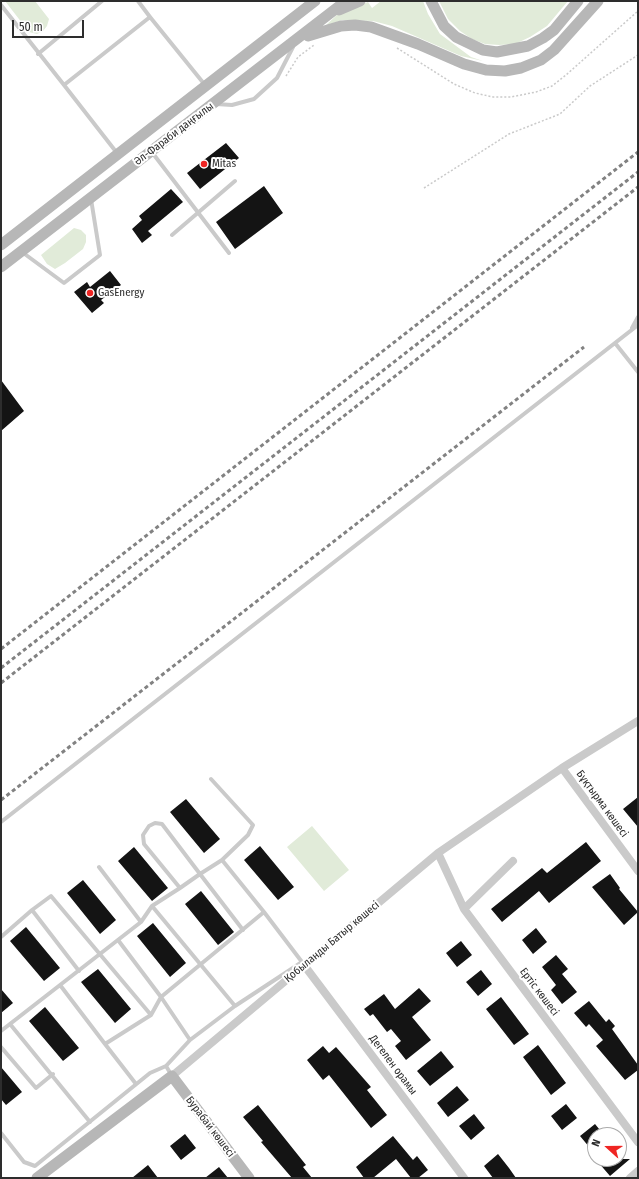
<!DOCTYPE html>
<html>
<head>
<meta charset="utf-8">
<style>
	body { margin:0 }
	#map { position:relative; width:639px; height:1179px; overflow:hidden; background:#fff; font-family:"Fira Sans Condensed",sans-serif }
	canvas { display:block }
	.frame { position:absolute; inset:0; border:2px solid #2d2d2d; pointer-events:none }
	.north { position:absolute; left:587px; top:1127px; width:40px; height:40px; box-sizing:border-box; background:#fff; border:1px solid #ababab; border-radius:50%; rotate:291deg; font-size:11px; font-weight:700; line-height:16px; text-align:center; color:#2d2d2d }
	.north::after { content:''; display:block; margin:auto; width:14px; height:18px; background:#ef2523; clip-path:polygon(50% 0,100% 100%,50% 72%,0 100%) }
	.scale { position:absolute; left:12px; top:20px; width:72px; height:18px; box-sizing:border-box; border:2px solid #2d2d2d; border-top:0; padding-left:5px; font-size:12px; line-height:14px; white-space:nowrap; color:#2d2d2d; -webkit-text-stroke:3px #fff; paint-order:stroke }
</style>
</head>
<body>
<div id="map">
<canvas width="639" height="1179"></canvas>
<div class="frame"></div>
<div class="north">N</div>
<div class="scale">50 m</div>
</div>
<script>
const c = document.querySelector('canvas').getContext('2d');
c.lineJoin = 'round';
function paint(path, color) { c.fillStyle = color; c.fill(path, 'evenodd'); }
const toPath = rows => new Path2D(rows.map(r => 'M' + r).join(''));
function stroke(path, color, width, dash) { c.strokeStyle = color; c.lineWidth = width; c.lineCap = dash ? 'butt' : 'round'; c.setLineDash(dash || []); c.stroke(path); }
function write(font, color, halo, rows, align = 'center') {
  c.font = font + ' "Fira Sans Condensed",sans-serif'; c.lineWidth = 4; c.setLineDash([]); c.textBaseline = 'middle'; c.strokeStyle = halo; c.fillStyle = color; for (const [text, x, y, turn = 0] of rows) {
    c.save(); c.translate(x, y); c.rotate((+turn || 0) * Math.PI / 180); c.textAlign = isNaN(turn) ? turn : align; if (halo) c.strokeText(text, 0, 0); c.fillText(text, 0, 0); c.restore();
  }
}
const green = toPath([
	[5,1,35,1,49,19,47,26,43,31,37,34,29,32],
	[381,1,423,1,428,14,440,34,471,57,483,61,461,56,392,26,373,21,342,20,325,26,338,14,368,2,372,8],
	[439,1,568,1,547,26,530,37,515,44,499,45,485,44,472,39,460,31,448,19],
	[74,228,81,230,86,235,86,242,83,249,65,263,55,269,47,264,41,255],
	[312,826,349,870,324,891,287,847]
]);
const building = toPath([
	[226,143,239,158,200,189,187,173],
	[264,186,283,213,235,249,216,222],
	[171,189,183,202,148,231,152,235,142,243,132,229,142,220,139,216],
	[110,271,121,285,101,300,104,303,92,313,74,292,87,282,90,287],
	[1,380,24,411,1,431],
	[638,797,638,827,623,809],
	[186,799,220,839,204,853,170,812],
	[586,842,601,861,549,903,539,891,502,922,491,909,542,868,547,873],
	[260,846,294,887,278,900,244,860],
	[134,847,168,888,152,901,118,861],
	[610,874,620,888,619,889,638,912,624,925,592,887],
	[83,880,116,920,100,934,67,893],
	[201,891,234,932,218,945,185,904],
	[153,923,186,963,170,977,137,936],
	[26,927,60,968,44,981,10,941],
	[536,928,547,942,533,954,522,940],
	[461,941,472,955,457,967,446,953],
	[556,955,568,969,562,974,577,992,562,1004,551,990,556,985,542,967],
	[98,969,131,1009,115,1023,81,982],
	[481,970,492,984,478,996,466,982],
	[419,988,431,1001,412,1017,431,1040,406,1060,395,1046,401,1041,391,1029,387,1032,373,1014,370,1016,364,1009,384,994,395,1009],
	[1,989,13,1003,1,1013],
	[501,997,529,1034,514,1045,486,1009],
	[589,1001,606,1022,609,1019,615,1026,612,1029,638,1065,638,1070,625,1080,596,1046,603,1040,589,1024,586,1027,574,1013],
	[45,1007,79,1048,63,1061,29,1021],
	[538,1045,566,1083,551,1095,523,1057],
	[323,1046,329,1053,336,1047,371,1087,367,1090,387,1115,371,1128,329,1075,323,1080,307,1060],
	[441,1051,454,1067,430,1086,417,1071],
	[1,1067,22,1092,6,1105,1,1099],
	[457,1086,469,1100,448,1117,437,1103],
	[566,1104,577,1118,562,1130,551,1116],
	[258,1105,306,1165,303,1167,312,1178,292,1178,261,1142,263,1141,243,1117],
	[474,1114,485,1128,471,1140,459,1126],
	[595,1124,604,1135,595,1135,595,1154,580,1136],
	[185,1134,196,1148,181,1160,170,1146],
	[393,1136,413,1160,417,1156,428,1170,418,1178,411,1178,396,1159,373,1178,364,1178,356,1167],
	[498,1154,509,1168,516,1178,493,1178,484,1166],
	[602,1159,630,1159,610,1176,598,1162],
	[148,1165,158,1178,132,1178],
	[219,1167,228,1178,205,1178]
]);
const path = toPath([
	[397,48,454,84,475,93,493,97,511,97,536,92,552,86,566,75,638,11],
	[286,76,298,57,314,45],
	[424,188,509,134,560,114,590,86,638,55]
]);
const lane = toPath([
	[138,1,150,17],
	[1,5,64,85],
	[38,54,102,1],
	[216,104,232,105,254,99,277,78,293,47],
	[151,151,229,253],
	[117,153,64,85,150,17,205,85],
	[172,235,235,181],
	[22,252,64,283,100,255,91,199],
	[632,328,638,317],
	[615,343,638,372],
	[211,779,253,825,248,835,222,860],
	[1,822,638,325],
	[99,867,141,922],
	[180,888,144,844,143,835,149,826,155,823,162,824,200,874,222,860,264,912,302,962,235,1006,190,1040],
	[152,906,235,1006],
	[32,910,51,896,151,1015],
	[1,937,32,910,79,971],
	[60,985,105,1044,151,1015,161,997,118,940],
	[10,1024,90,1122],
	[1,1031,141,922,152,906,180,888,200,874,243,930],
	[105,1044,136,1084],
	[1,1047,36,1088,53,1074],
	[172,1076,166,1066,190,1040,161,997,264,912],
	[1,1133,24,1162,35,1166,150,1073,166,1066]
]);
const street = toPath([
	[562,768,638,871],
	[438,853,464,909],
	[513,861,464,909,638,1142],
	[304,965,464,1178],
	[172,1076,438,853,562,768,638,721],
	[630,1178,638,1171]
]);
const secondary = toPath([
	[431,1,444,26,456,37,483,50,497,52,528,46,543,38,554,30,578,1],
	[339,10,360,1],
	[308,36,341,26,355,25,371,27,418,44,464,64,486,70,505,71,521,68,541,60,554,50,598,1],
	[1,245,315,1],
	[1,267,346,1],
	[37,1178,172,1076,249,1178]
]);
const rail = toPath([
	[1,649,638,152],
	[1,668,638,172],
	[1,683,638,187],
	[1,800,584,347]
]);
const markers = [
	[204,164,4,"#ef2523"],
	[90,293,4,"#ef2523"]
];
const streetNames = [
	["Әл-Фараби даңғылы",174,134,-37],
	["Бұқтырма көшесі",602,804,54],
	["Қобыланды Батыр көшесі",332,942,-40],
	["Ертіс көшесі",539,992,53],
	["Дегелен орамы",393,1065,53],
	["Бурабай көшесі",210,1127,53]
];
const poiNames = [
	["Mitas",212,164],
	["GasEnergy",98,293]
];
paint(green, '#e1ebd9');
paint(building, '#141414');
stroke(path, '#cacaca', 1.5, [2, 2]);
stroke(lane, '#cacaca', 4);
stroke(street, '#cacaca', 8);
stroke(secondary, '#b7b7b7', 11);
stroke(rail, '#828282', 3, [4, 3]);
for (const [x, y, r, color] of markers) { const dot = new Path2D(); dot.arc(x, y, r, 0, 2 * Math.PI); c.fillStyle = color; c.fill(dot); stroke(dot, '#fff', 1.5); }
write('11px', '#2d2d2d', '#fff', streetNames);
write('11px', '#2d2d2d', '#fff', poiNames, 'left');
</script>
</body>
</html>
